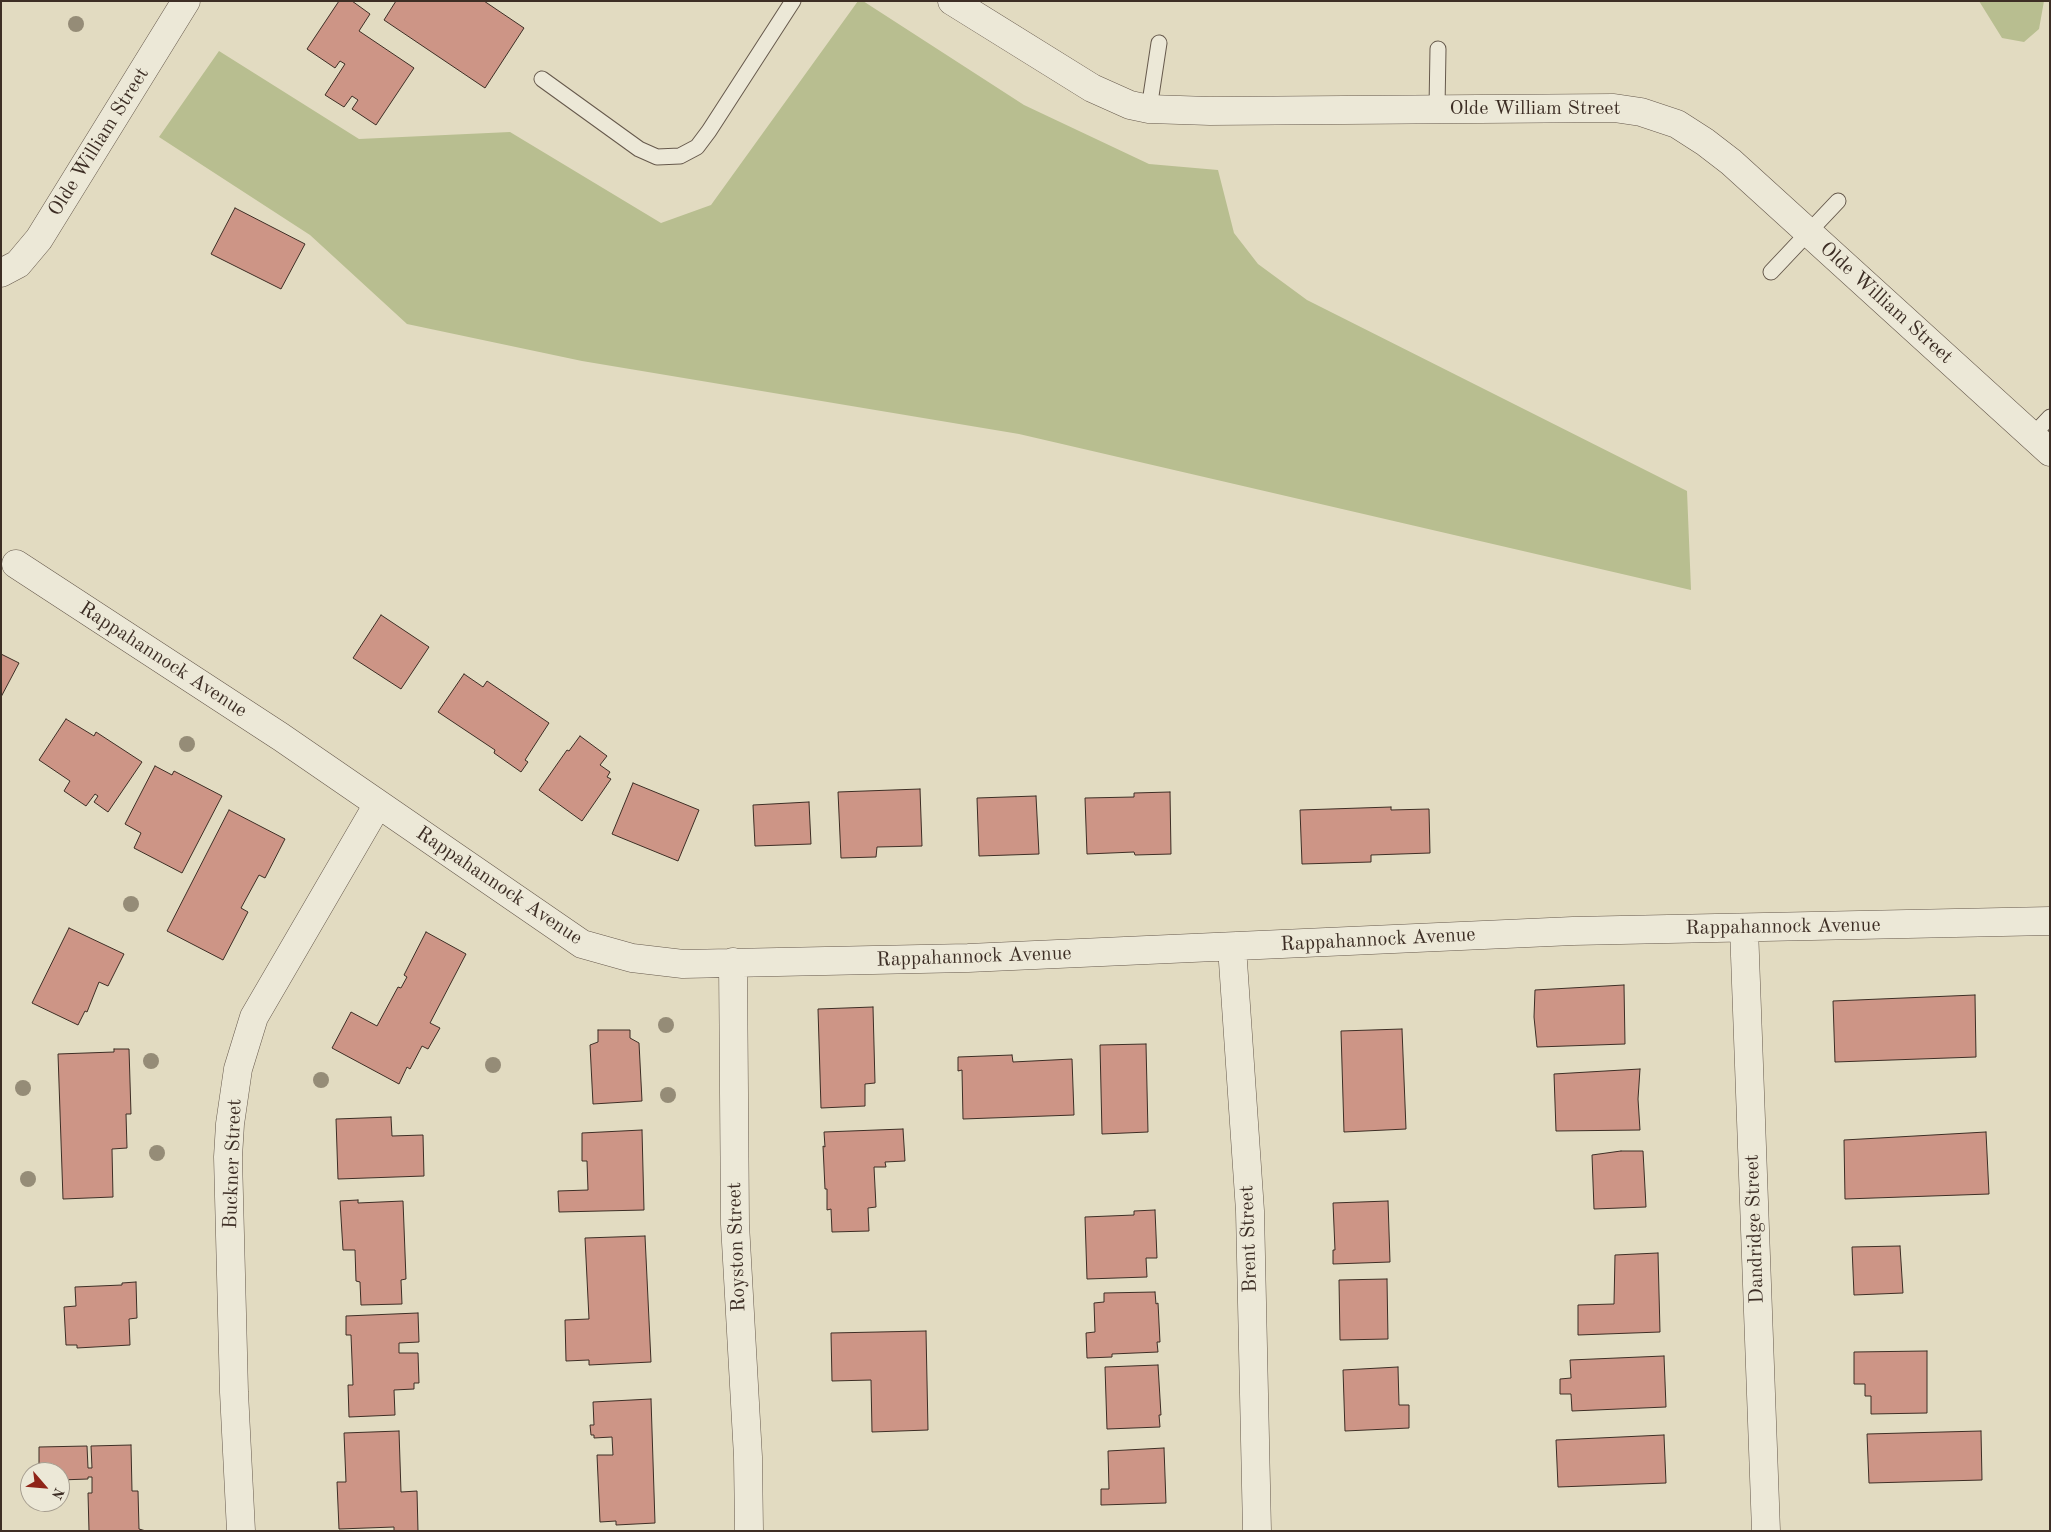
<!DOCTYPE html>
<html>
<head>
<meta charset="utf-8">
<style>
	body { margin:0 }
	#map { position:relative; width:2051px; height:1532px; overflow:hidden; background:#e2dbc1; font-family:"Old Standard TT",serif }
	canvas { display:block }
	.frame { position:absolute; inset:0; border:2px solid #3d2e25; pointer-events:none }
	.north { position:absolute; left:20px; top:1462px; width:50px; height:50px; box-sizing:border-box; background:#ece8d7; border:1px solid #a69e90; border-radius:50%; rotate:117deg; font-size:14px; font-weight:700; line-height:20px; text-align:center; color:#3d2e25 }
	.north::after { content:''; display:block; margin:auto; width:18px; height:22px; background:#8f2418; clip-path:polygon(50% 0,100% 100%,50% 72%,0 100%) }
</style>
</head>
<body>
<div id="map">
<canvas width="2051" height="1532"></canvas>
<div class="frame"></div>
<div class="north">N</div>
</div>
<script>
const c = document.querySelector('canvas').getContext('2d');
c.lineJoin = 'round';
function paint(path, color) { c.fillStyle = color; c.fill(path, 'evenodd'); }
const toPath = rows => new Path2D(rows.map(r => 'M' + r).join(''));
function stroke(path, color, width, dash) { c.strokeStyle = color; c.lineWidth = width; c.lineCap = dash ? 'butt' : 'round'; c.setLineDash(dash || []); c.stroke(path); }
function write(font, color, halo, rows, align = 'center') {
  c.font = font + ' "Old Standard TT",serif'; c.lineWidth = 5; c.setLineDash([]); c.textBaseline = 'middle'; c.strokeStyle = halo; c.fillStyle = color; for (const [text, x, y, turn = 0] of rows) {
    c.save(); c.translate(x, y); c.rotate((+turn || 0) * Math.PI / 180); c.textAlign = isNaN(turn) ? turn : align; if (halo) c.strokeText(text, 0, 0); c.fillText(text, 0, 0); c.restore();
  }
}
const green = toPath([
	[858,1,863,1,1024,105,1149,164,1218,170,1234,233,1258,264,1307,300,1687,491,1691,590,1019,434,582,361,407,324,310,235,159,137,219,51,359,139,510,132,661,223,711,205],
	[1979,1,2044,1,2039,29,2024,42,2002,38]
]);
const building = toPath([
	[339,1,352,1,370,14,359,31,414,68,376,125,352,109,358,100,352,96,344,107,325,95,345,64,340,61,335,68,307,49,339,1],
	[396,1,484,1,524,28,485,88,384,20,396,1],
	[235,208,305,244,281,289,211,254,235,208],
	[381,615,429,647,401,689,353,658,381,615],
	[1,654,19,663,1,697,1,654],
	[464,674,483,687,487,681,549,723,525,760,528,762,521,772,494,753,495,750,438,712,464,674],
	[66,719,94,736,96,732,142,762,108,812,94,802,98,796,95,794,86,806,64,791,70,781,39,760,66,719],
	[580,736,607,756,600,765,610,772,607,777,611,779,582,821,539,790,567,750,569,751,580,736],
	[155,766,172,775,174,771,222,796,182,873,134,848,141,833,125,824,155,766],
	[633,783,699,810,678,861,612,834,633,783],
	[920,789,922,846,877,847,876,857,841,858,838,792,920,789],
	[1170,792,1171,854,1135,855,1134,852,1087,854,1085,798,1134,797,1134,793,1170,792],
	[1036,796,1039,854,979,856,977,798,1036,796],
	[809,802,811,844,755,846,753,805,809,802],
	[1391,807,1391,810,1429,809,1430,853,1371,855,1371,862,1302,864,1300,810,1391,807],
	[229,810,285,839,265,878,259,875,241,908,248,912,223,960,167,931,229,810],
	[69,928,124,954,108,986,99,982,87,1012,85,1011,78,1025,32,1003,69,928],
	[426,932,466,954,430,1023,440,1028,428,1049,422,1046,410,1069,407,1067,399,1084,332,1048,351,1012,377,1026,398,987,401,988,407,977,404,975,426,932],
	[1624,985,1625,1044,1537,1047,1534,1017,1535,990,1624,985],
	[1975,995,1976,1057,1835,1062,1833,1001,1975,995],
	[873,1007,875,1083,865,1084,865,1106,821,1108,818,1009,873,1007],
	[1402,1029,1406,1129,1344,1132,1341,1031,1402,1029],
	[598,1030,630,1030,630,1038,639,1043,642,1101,593,1104,590,1045,598,1042,598,1030],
	[1146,1044,1148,1132,1102,1134,1100,1045,1146,1044],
	[114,1049,129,1049,131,1114,126,1114,127,1148,112,1149,113,1197,63,1199,58,1054,114,1052,114,1049],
	[1012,1055,1013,1062,1072,1059,1074,1115,963,1119,962,1070,958,1071,958,1057,1012,1055],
	[1640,1069,1638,1099,1640,1130,1556,1131,1554,1074,1640,1069],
	[391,1117,392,1136,423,1135,424,1176,338,1179,336,1119,391,1117],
	[903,1129,905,1161,885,1162,886,1167,874,1167,876,1207,868,1208,869,1231,832,1232,831,1209,827,1210,827,1189,825,1189,823,1146,825,1147,824,1132,903,1129],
	[642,1130,644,1210,559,1212,558,1191,588,1190,587,1161,582,1161,582,1133,642,1130],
	[1986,1132,1989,1194,1845,1199,1844,1140,1986,1132],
	[1621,1151,1643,1151,1646,1207,1594,1209,1592,1155,1621,1151],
	[358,1200,358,1203,403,1201,406,1279,401,1280,402,1304,361,1305,360,1282,356,1281,355,1250,343,1250,340,1201,358,1200],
	[1388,1201,1390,1262,1333,1264,1333,1250,1335,1250,1333,1203,1388,1201],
	[1155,1210,1157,1258,1146,1258,1147,1277,1087,1279,1085,1217,1134,1215,1134,1211,1155,1210],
	[645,1236,651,1362,589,1365,589,1360,566,1361,565,1320,589,1319,585,1238,645,1236],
	[1900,1246,1903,1293,1854,1295,1852,1247,1900,1246],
	[1658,1253,1660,1332,1578,1335,1578,1305,1614,1304,1615,1255,1658,1253],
	[1387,1279,1388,1339,1340,1340,1339,1280,1387,1279],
	[136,1282,137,1318,129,1319,130,1345,77,1348,77,1345,66,1345,64,1307,76,1306,75,1287,122,1285,122,1283,136,1282],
	[1155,1292,1156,1304,1158,1303,1160,1342,1157,1342,1158,1352,1112,1354,1112,1357,1087,1358,1086,1333,1095,1332,1094,1303,1104,1302,1104,1293,1155,1292],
	[418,1313,419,1342,399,1343,399,1353,418,1353,419,1383,414,1383,414,1389,394,1390,395,1415,349,1417,348,1385,353,1385,351,1335,346,1335,346,1316,418,1313],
	[926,1331,928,1430,872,1432,871,1380,832,1381,831,1333,926,1331],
	[1927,1351,1927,1413,1871,1414,1871,1396,1865,1396,1865,1384,1854,1384,1854,1352,1927,1351],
	[1664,1356,1666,1407,1572,1411,1571,1394,1560,1394,1560,1379,1571,1378,1570,1360,1664,1356],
	[1158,1365,1161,1415,1159,1415,1160,1427,1107,1429,1105,1367,1158,1365],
	[1398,1367,1399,1405,1409,1405,1409,1428,1345,1431,1343,1370,1398,1367],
	[651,1399,655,1523,616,1525,616,1521,600,1522,597,1455,613,1455,612,1437,594,1438,594,1435,591,1435,590,1425,594,1425,593,1402,651,1399],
	[399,1431,401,1492,417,1491,418,1531,394,1531,394,1527,339,1529,337,1482,346,1482,344,1433,399,1431],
	[1981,1431,1982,1480,1869,1483,1867,1434,1981,1431],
	[1664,1435,1666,1483,1558,1487,1556,1440,1664,1435],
	[131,1445,132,1491,138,1491,139,1529,146,1531,89,1531,88,1493,92,1493,92,1477,88,1477,88,1479,60,1480,60,1472,39,1472,39,1447,87,1446,88,1468,92,1468,91,1446,131,1445],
	[1164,1448,1166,1503,1101,1505,1101,1489,1109,1489,1108,1451,1164,1448]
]);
const service = toPath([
	[542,79,639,149,657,157,680,156,697,147,709,131,793,1],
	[1437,108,1438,49],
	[1149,109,1159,43],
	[1771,272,1838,201],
	[2032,436,2050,417]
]);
const minor = toPath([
	[952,1,1092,88,1130,105,1149,109,1210,111,1614,108,1641,112,1677,124,1705,142,1731,162,2050,452],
	[1,273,18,264,39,239,186,1],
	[16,564,281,737,582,944,632,958,683,964,968,958,1573,931,2050,921],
	[1744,928,1766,1531],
	[1232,947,1250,1211,1257,1531],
	[733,962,735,1224,748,1457,749,1531],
	[241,1531,234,1392,228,1157,230,1124,238,1069,254,1017,378,804]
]);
const trees = [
	[76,24],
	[187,744],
	[131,904],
	[666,1025],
	[151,1061],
	[493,1065],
	[321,1080],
	[23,1088],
	[668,1095],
	[157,1153],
	[28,1179]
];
const streetNames = [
	["Olde William Street",1535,109],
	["Olde William Street",99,142,-58],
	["Olde William Street",1886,303,42],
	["Rappahannock Avenue",163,660,33],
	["Rappahannock Avenue",499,886,34],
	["Rappahannock Avenue",1783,927,-1],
	["Rappahannock Avenue",1378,940,-3],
	["Rappahannock Avenue",974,957,-2],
	["Buckner Street",233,1164,-88],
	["Dandridge Street",1755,1229,-92],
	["Brent Street",1249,1239,-92],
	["Royston Street",737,1247,-92]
];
paint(green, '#b8be90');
paint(building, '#cd9586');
stroke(building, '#3d2e25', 1);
stroke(service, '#66594c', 17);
stroke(minor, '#66594c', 29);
stroke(service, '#ece8d7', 15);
stroke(minor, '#ece8d7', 28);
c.fillStyle = '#958c77';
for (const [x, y] of trees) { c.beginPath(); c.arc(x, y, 8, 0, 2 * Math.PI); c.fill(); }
write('20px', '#3d2e25', '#ece8d7', streetNames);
</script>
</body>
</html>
